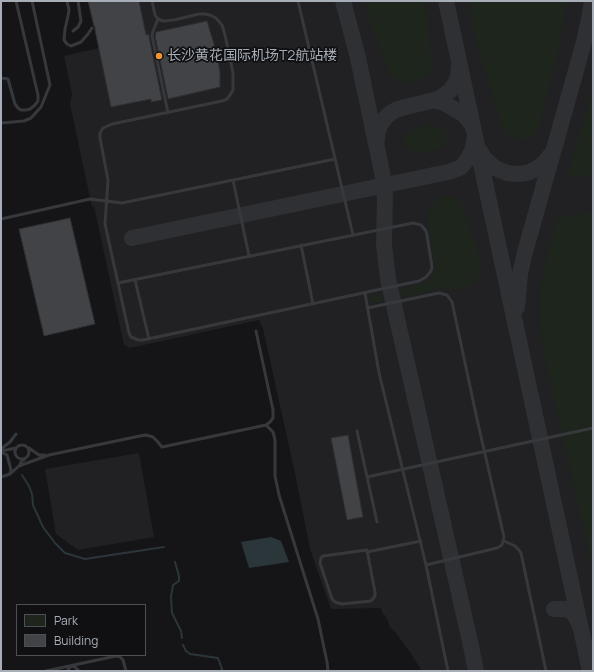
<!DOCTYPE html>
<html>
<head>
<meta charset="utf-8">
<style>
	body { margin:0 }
	#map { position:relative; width:594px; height:672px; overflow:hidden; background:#151517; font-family:Manrope,sans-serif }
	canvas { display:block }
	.frame { position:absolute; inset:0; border:2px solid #a7aeb7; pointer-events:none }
	.legend { position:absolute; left:16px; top:604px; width:130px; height:52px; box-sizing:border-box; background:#101012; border:1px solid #4c4f54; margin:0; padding:5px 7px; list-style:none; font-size:12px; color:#a7aeb7 }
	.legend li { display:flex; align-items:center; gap:8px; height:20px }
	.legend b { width:20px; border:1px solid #4c4f54 }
</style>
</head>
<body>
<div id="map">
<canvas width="594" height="672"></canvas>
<div class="frame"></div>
<ul class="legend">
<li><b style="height:11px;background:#1d251d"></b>Park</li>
<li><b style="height:11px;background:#414347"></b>Building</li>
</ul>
</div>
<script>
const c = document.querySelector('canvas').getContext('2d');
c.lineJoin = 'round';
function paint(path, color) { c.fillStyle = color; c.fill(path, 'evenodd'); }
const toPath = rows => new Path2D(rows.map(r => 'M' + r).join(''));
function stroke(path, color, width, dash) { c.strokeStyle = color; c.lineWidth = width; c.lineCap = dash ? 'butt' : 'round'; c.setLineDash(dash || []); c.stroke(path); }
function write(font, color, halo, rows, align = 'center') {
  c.font = font + ' Manrope,"Noto Sans SC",sans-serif'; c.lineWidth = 3.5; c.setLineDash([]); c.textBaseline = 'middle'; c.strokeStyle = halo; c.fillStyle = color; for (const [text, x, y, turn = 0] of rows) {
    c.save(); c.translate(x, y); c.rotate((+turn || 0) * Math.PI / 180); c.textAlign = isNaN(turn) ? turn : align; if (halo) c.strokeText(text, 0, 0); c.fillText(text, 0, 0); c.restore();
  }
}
const built = toPath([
	[88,1,593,1,593,671,422,671,410,652,395,632,389,626,389,623,385,615,383,615,381,608,331,609,310,549,296,478,263,329,259,320,130,348,124,345,94,206,92,207,70,104,72,94,64,56,99,48],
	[139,453,154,537,78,550,56,534,45,469]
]);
const green = toPath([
	[364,1,426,1,432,67,430,72,426,76,417,80,405,83,392,77,390,75,369,19],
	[467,1,567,1,559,48,539,128,533,136,527,139,523,140,517,139,512,138,508,135,502,127,478,49],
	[593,89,593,174,584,176,569,178,567,176],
	[427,125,433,125,443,129,446,132,447,135,447,140,445,143,442,146,436,150,424,153,417,152,411,151,407,149,404,143,404,139,407,135,414,129],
	[445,197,452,197,457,200,461,203,463,209,481,260,481,270,480,274,475,282,467,287,454,291,452,286,376,303,371,302,370,300,370,298,373,295,423,284,430,279,434,271,435,266,427,215,432,205,440,198],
	[593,211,593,570,545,360,542,343,539,303,541,283,544,267,556,221,558,218]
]);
const water = toPath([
	[271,537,281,541,289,562,249,568,241,542]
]);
const stream = toPath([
	[22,475,29,486,32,494,33,505,43,527,55,543,65,553,85,559,164,547],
	[175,562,179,576,179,581,173,585,171,597,172,613,181,631,182,638],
	[183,645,186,651,190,654,218,658,222,669,221,671]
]);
const taxiway = toPath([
	[343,1,358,58,383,177,385,196,384,245,388,279,471,646,476,671],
	[446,1,590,671],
	[434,100,444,103,463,114,468,119,473,127],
	[377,140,377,135,380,125,387,116,392,112,398,109,434,100,440,98,450,91,456,82,458,76,459,66],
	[480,151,484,158,495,168,507,173,517,174,527,173,536,169,544,163,552,153],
	[132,238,448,172,460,168,468,159,473,148,475,137],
	[517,307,520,274,525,252,584,42,589,19,592,1],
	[554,609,564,609,569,610,573,613,576,617,579,624]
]);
const building = toPath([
	[88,1,139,1,146,35,149,34,149,37,162,100,151,102,151,99,111,107,95,30,95,27,94,26,88,1],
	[207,21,216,51,220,72,220,87,168,99,155,36,156,32,207,21],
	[70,218,95,324,44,336,19,229,70,218],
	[348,435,363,517,347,520,331,438,348,435]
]);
const lane = toPath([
	[67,1,69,10,68,16,65,29,64,40,67,44,71,46,81,42,88,34,92,28],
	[298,1,353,235],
	[158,19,153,31,152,36,168,113],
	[73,31,78,27,81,21,78,1],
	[1,78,8,79,15,104,18,108,21,110,26,110,30,109,35,105,38,101,38,95,16,1],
	[1,123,24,121,31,118,41,107,50,85,32,1],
	[233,180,249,256],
	[1,219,90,199,122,203,335,159],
	[301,245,313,304],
	[135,280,149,339],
	[118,283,413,223,421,225,426,231,427,235,432,267,431,271,426,277,419,281,143,340,138,340,131,337,129,333,105,224,108,180,100,138,100,133,103,128,112,124,222,101,227,99,230,95,233,90,233,73,225,35,222,25,216,18,210,15,205,14,199,14,174,20,163,21,158,19,155,15,152,1],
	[365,293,379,373,426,565,448,671],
	[367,308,439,293,447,295,452,302,477,419,504,537,502,545,497,548,426,565],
	[266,425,273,432,275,440,275,476,279,495,318,619,327,662,328,671],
	[357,431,377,522],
	'15 452a7 7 0 1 1 14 0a7 7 0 1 1-14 0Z',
	[29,448,39,455,45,455],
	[1,449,10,442,16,434],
	[1,451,16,448],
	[1,452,7,455,10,466,11,470,10,473],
	[19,466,49,455,140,436,146,435,153,437,157,441,162,447,266,425,270,422,273,418,273,410,256,331],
	[1,477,10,474,19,466,23,459,24,460],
	[367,477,593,428],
	[504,541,515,546,518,549,521,553,546,671],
	[367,550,375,592,375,596,371,601,342,604,335,602,332,599,320,563,321,558,323,556,367,550],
	[367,552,421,541],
	[46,671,116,656,120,657,123,660,126,671],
	[67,671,71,666,75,667,79,671]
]);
const markers = [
	[159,56,4,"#f29432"]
];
const poiNames = [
	["长沙黄花国际机场T2航站楼",167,56]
];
paint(built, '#212124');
paint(green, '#1d251d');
paint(water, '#2b363b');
stroke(stream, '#2b363b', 2);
stroke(taxiway, '#2f3034', 16);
paint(building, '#414347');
stroke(building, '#2f2f33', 1);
stroke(lane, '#36383c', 3);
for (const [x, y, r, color] of markers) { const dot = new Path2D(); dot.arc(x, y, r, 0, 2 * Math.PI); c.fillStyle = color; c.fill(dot); stroke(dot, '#101012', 1.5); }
write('14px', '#a7aeb7', '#101012', poiNames, 'left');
</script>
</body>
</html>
